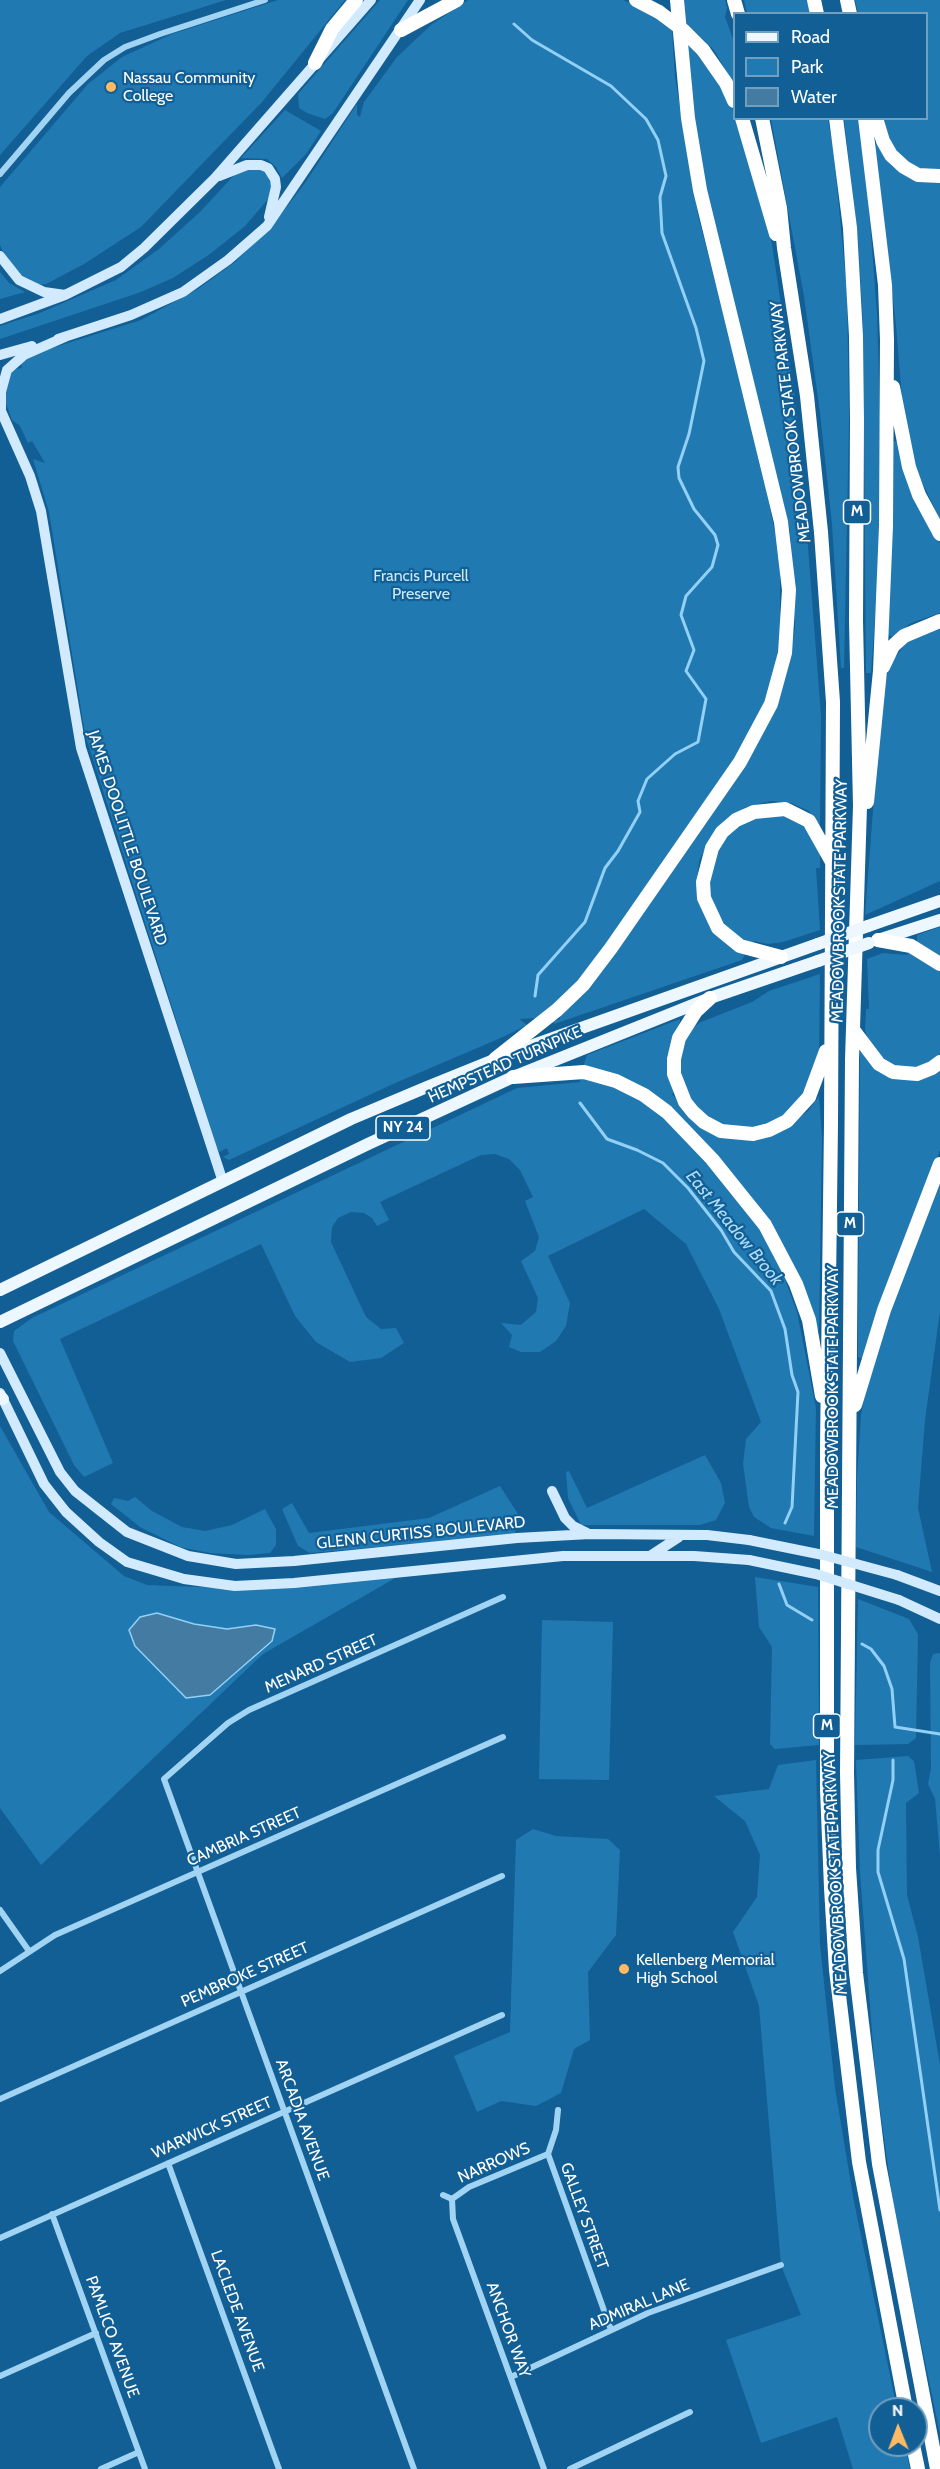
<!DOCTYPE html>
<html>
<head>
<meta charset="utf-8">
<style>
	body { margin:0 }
	#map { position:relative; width:940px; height:2469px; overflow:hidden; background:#125f95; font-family:Cabin,sans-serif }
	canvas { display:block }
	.legend { position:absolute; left:733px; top:12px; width:195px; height:108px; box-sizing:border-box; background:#125f95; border:2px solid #719fbf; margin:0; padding:8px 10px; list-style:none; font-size:18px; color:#fff }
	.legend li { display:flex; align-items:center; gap:12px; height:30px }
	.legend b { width:30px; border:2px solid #719fbf }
	.north { position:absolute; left:868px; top:2397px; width:60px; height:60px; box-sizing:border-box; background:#125f95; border:2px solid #719fbf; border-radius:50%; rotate:359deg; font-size:16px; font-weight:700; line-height:24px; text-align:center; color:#fff }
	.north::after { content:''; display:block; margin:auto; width:21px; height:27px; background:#ffba63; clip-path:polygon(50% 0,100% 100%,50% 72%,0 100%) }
</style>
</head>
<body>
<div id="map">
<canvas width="940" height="2469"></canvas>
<ul class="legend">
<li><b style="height:8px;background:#edf7ff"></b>Road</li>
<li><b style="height:16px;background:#2179b2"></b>Park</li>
<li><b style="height:16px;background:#447ba2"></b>Water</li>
</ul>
<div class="north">N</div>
</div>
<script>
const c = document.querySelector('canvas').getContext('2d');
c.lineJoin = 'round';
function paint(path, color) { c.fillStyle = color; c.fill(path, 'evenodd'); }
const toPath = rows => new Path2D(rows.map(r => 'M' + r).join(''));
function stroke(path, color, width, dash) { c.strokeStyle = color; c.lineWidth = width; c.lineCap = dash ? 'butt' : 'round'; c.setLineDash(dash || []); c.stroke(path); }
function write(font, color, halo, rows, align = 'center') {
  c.font = font + ' Cabin,sans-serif'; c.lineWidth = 4.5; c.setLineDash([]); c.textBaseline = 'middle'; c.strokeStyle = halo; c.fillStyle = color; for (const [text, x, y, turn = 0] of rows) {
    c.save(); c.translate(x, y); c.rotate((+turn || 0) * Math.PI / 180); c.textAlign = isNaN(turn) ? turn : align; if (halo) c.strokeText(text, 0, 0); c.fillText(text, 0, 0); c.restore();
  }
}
const green = toPath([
	[0,0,226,0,120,33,87,56,0,155],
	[278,0,345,0,262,102,141,227,84,264,46,284,34,285,10,268,0,245,0,187,88,84,122,57,172,34],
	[380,0,408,0,333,113,325,119,307,113,299,108,298,94],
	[468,0,623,0,643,9,672,29,675,77,698,215,758,450,780,557,780,639,773,678,761,713,743,746,582,980,537,1018,519,1019,527,1025,503,1037,393,1084,229,1160,223,1157,229,1154,227,1148,219,1152,216,1145,85,734,49,512,33,459,45,463,32,441,28,443,20,426,12,420,4,398,12,370,22,368,21,364,27,356,141,320,198,289,235,262,276,221,305,183,357,104,357,115,360,117,364,102,397,57,431,25],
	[683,0,725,0,727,8,725,17,734,42,734,85,714,50,685,22],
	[744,0,807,0,810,13,747,13],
	[855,0,940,0,940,169,918,168,898,156,886,138,879,119,926,118,926,14,858,13],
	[688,43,720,84,726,100,729,99,754,175,771,238,794,391,803,482,821,716,820,827,809,811,791,803,771,801,746,807,725,820,709,840,699,861,697,880,700,902,746,952,742,960,554,1024,553,1021,560,1019,559,1012,663,880,787,670,795,628,790,531,706,189,697,139],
	[285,110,321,131,306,154,282,178,276,167,267,159,241,158],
	[771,119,828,119,834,155,847,292,849,419,844,668,841,668,832,524,820,413,804,296],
	[844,119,859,119,866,168,877,314,880,414,879,565,871,673,866,673,863,325,858,239],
	[879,144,892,166,910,177,934,183,940,181,940,520,914,465,904,424,896,325,875,145],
	[248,169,262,170,270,179,272,188,270,197,245,226,210,254,173,278,141,292,0,339,0,326,40,313,116,280,159,249,201,211,235,174],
	[0,272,9,283,25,292,0,299],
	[897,441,933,533,940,543,940,613,911,623,893,637,888,635,892,442],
	[940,627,940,881,865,915,882,693,890,665,907,641],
	[775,812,796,817,812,829,820,851,820,868,816,868,820,930,783,942,768,944,754,941,752,945,734,936,716,917,707,884,720,842,736,826],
	[940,927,940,957,917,943,917,935],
	[909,951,940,970,940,1054,927,1065,905,1068,885,1063,872,1050,865,1031,866,1009,869,1009,867,959,883,953,907,955],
	[820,974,819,1059,805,1097,788,1114,765,1126,740,1129,716,1123,693,1107,681,1084,680,1052,689,1027,692,1028,701,1022,752,1002,769,991],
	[680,1019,674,1092,672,1094,690,1116,709,1130,786,1127,808,1111,819,1096,822,1138,819,1330,816,1331,760,1209,732,1173,661,1100,633,1082,606,1071,583,1067,587,1055],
	[864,1051,881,1071,940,1067,940,1150,863,1359,858,1357,858,1337,860,1052],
	[581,1077,605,1081,657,1110,731,1186,776,1252,772,1254,780,1266,797,1312,816,1408,814,1536,771,1528,754,1517,749,1507,743,1464,746,1439,761,1422,719,1309,686,1244,644,1209,548,1256,570,1303,566,1326,556,1341,540,1352,521,1352,509,1347,512,1335,501,1323,521,1325,536,1312,538,1298,521,1261,535,1251,539,1237,525,1201,533,1197,520,1170,509,1159,495,1154,481,1155,380,1202,389,1220,377,1226,372,1218,364,1213,351,1212,338,1218,332,1227,331,1242,366,1317,381,1329,396,1328,404,1343,381,1358,350,1362,316,1342,295,1316,261,1244,60,1339,113,1463,84,1477,74,1465,13,1341,14,1331,32,1318,517,1088,580,1082],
	[940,1176,940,1311,925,1420,918,1508,932,1572,856,1547,857,1478,861,1415,868,1378,882,1330],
	[0,1426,49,1512,124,1576,147,1585,224,1588,404,1573,263,1654,41,1865,0,1808],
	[157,1614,194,1624,227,1629,256,1625,135,1646],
	[705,1455,721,1483,725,1503,716,1520,700,1525,581,1525,568,1498,566,1472,569,1471,587,1508],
	[500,1486,520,1517,514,1535,310,1553,298,1546,282,1509,292,1503,309,1533,429,1518],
	[135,1497,152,1511,182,1527,205,1531,232,1525,265,1509,276,1529,276,1545,270,1553,248,1555,210,1553,180,1547,140,1527,111,1504,114,1498,128,1501],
	[755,1577,818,1587,819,1745,775,1749,770,1744,772,1647,759,1627],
	[858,1599,909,1619,918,1634,916,1738,908,1744,855,1745],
	[542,1620,613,1622,609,1780,539,1779],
	[940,1653,940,1855,935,1799,928,1784,931,1768,930,1663,933,1654],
	[908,1756,914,1761,919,1793,906,1803,907,1895,918,1937,940,2065,940,2434,895,2217,875,2072,860,1872,856,1760],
	[816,1760,820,1944,835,2088,854,2202,897,2409,880,2409,880,2445,905,2445,910,2469,853,2469,837,2417,761,2443,726,2340,801,2315,781,2265,759,2006,733,1932,757,1897,760,1855,745,1821,714,1796,769,1789,778,1765],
	[533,1829,556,1836,608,1839,620,1850,616,1935,588,1972,590,2040,574,2049,561,2093,536,2106,501,2101,477,2112,454,2056,510,2032,516,1840]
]);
const water = toPath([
	[157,1613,194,1624,227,1629,256,1625,275,1629,272,1641,210,1695,186,1698,135,1646,129,1630,140,1617,157,1613]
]);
const stream = toPath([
	[514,24,532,40,611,86,646,119,658,140,666,176,660,197,662,233,696,328,704,361,689,434,678,467,679,478,694,509,715,535,718,545,712,567,686,596,681,615,694,650,686,671,706,699,698,742,675,754,647,779,638,801,640,812,618,851,605,868,585,922,538,975,535,996],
	[580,1103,607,1139,637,1150,663,1163,688,1188,721,1230,734,1252,771,1291,785,1329,792,1375,798,1392,792,1507,785,1523],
	[779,1584,787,1605,812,1620],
	[862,1644,871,1649,884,1666,892,1689,895,1727,940,1734],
	[893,1760,893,1780,878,1850,878,1872,904,1959,940,2210]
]);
const street = toPath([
	[0,174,69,93,104,60,125,47,160,34,265,0],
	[0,1910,29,1951],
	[0,1971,55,1935,503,1737],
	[0,2099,502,1876],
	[558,2110,556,2130,548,2154,611,2330],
	[168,2163,279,2469],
	[443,2195,452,2199],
	[452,2199,453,2219,544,2469],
	[452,2199,469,2187,548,2154],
	[52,2214,145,2469],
	[0,2238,502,2015],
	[0,2376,96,2333],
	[511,2377,648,2313,781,2265],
	[101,2469,139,2452],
	[414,2469,164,1779,228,1723,249,1710,503,1597],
	[570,2469,690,2412]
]);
const secondary = toPath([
	[219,176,247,165,261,165,268,168,275,179,276,187,269,217],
	[0,256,19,280,44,292,65,295],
	[0,319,65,295,121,267,144,248,215,178,371,0],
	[65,337,24,355,7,370,1,392,1,411,30,476,41,511,81,748,223,1182],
	[58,339,131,315,183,292,228,260,267,226,420,0],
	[0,355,32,346],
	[0,1353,60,1472,75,1491,127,1532,188,1556,236,1564,294,1561,517,1538,590,1534,707,1535,749,1540],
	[0,1393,44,1484,66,1512,99,1542,127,1562,184,1579,235,1586,294,1583,563,1556,694,1556,749,1560],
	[552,1491,565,1518,573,1526,587,1533],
	[650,1556,679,1537],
	[897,1575,940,1591],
	[899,1600,940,1619]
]);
const primary = toPath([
	[868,926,940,901],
	[878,940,940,920],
	[0,1290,351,1119,427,1087,511,1053,818,944],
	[0,1322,368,1144,513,1077,710,998,818,961],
	[0,1396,3,1399]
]);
const highway = toPath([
	[636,0,659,12],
	[734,0,738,14],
	[814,0,817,14],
	[847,0,850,14],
	[401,30,457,0],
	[703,50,726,83,734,101],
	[315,63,332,29,356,0],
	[742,118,776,234],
	[762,118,780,208,784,248,807,396,821,532,833,702,831,1124,827,1447,827,1789,831,1888,836,1970,859,2162,906,2409],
	[836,118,850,228,856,336,857,420,856,621,860,806,852,1060,847,1773,849,1868,856,1973,879,2164,937,2469],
	[865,118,885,285,887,340,886,526,880,671,867,802],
	[876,118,883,141,891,155,904,167,918,175,940,176],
	[893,387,909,467,919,495,940,534],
	[883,667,893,646,904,636,940,621],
	[878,940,911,946,940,964],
	[781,957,740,946,718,928,704,898,703,882,712,848,722,832,736,820,754,812,785,809,809,821,832,862],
	[710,998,696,1011,679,1038,674,1059,674,1074,685,1102,693,1112,704,1122,721,1131,753,1134,769,1130,787,1121,809,1097,826,1051],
	[854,1031,879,1064,893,1072,917,1074,932,1068,940,1062],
	[495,1059,557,1010,583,985,611,948,740,762,771,704,785,653,789,590,781,522,700,190,688,118,677,0],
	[513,1077,584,1072,616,1081,644,1095,667,1112,712,1159,765,1225,796,1284,809,1320,822,1396],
	[855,1405,884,1310,940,1164],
	[913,2445,918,2469]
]);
const secondaryBridge = toPath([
	[749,1540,823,1555,897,1575],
	[749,1560,816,1574,899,1600]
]);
const primaryBridge = toPath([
	[818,944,868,926],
	[818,961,869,943]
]);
const highwayBridge = toPath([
	[659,12,683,30,703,50]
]);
const markers = [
	[111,87,6,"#ffba63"],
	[624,1969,6,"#ffba63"]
];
const shields = [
	[857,512,27],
	[403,1128,54],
	[850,1224,27],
	[827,1726,27]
];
const shieldNames = [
	["M",857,512],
	["NY 24",403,1128],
	["M",850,1224],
	["M",827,1726]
];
const poiNames = [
	["Nassau Community",123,78],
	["College",123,96],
	["Kellenberg Memorial",636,1960],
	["High School",636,1978]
];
const streetNames = [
	["MEADOWBROOK STATE PARKWAY",791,422,-97],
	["JAMES DOOLITTLE BOULEVARD",127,838,72],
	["MEADOWBROOK STATE PARKWAY",840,901,-89],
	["HEMPSTEAD TURNPIKE",505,1065,-24],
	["MEADOWBROOK STATE PARKWAY",833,1387,-90],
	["GLENN CURTISS BOULEVARD",421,1533,-6],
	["MENARD STREET",321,1664,-24],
	["CAMBRIA STREET",244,1837,-24],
	["MEADOWBROOK STATE PARKWAY",836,1873,-93],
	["PEMBROKE STREET",245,1975,-24],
	["ARCADIA AVENUE",302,2120,70],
	["WARWICK STREET",212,2128,-24],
	["NARROWS",494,2163,-24],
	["GALLEY STREET",584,2216,70],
	["ADMIRAL LANE",639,2305,-23],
	["LACLEDE AVENUE",237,2311,70],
	["ANCHOR WAY",508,2330,70],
	["PAMLICO AVENUE",112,2337,70]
];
const parkNames = [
	["Francis Purcell",421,576],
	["Preserve",421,594]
];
const waterNames = [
	["East Meadow Brook",734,1228,51]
];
paint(green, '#2179b2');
paint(water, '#447ba2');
stroke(water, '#93d0f6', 1.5);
stroke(stream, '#93d0f6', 3);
stroke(street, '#a1d3f3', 6);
stroke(secondary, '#d1eafd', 10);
stroke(primary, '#edf7ff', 12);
stroke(highway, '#fff', 14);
stroke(secondaryBridge, '#d1eafd', 10);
stroke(primaryBridge, '#edf7ff', 12);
stroke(highwayBridge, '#fff', 14);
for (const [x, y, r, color] of markers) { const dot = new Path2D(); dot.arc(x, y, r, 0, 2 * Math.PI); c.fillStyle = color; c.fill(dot); stroke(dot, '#125f95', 2); }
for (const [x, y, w] of shields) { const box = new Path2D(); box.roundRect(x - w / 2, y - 12, w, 24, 4.5); c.fillStyle = '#125f95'; c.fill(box); stroke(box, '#fff', 1.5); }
write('bold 15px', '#fff', null, shieldNames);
write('16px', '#fff', '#125f95', poiNames, 'left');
write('16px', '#fff', '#125f95', streetNames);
write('16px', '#c9e9fd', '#125f95', parkNames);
write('italic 18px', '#aedcfa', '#125f95', waterNames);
</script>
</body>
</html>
